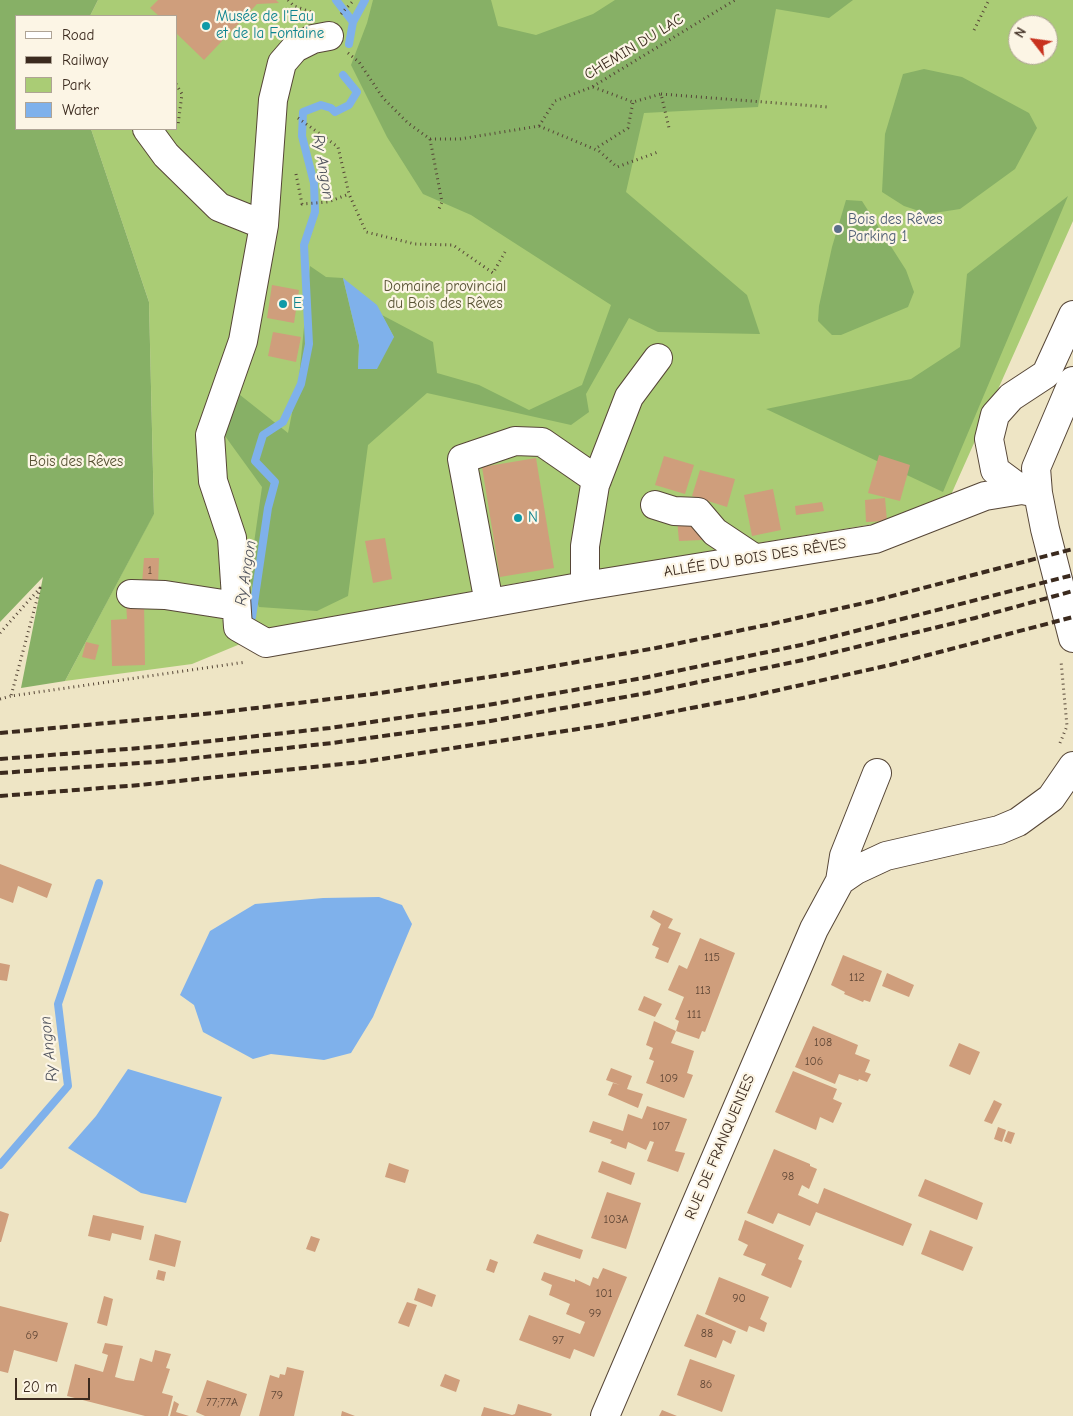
<!DOCTYPE html>
<html>
<head>
<meta charset="utf-8">
<style>
	body { margin:0 }
	#map { position:relative; width:1073px; height:1416px; overflow:hidden; background:#eee5c5; font-family:"Comic Neue",sans-serif }
	canvas { display:block }
	.legend { position:absolute; left:15px; top:15px; width:162px; height:115px; box-sizing:border-box; background:#fcf5e5; border:1px solid #afa495; margin:0; padding:6px 9px; list-style:none; font-size:15px; color:#3b2a1e }
	.legend li { display:flex; align-items:center; gap:10px; height:25px }
	.legend b { width:25px; border:1px solid #afa495 }
	.north { position:absolute; left:1008px; top:15px; width:50px; height:50px; box-sizing:border-box; background:#fcf5e5; border:1px solid #afa495; border-radius:50%; rotate:300deg; font-size:14px; font-weight:700; line-height:20px; text-align:center; color:#3b2a1e }
	.north::after { content:''; display:block; margin:auto; width:18px; height:22px; background:#c8321e; clip-path:polygon(50% 0,100% 100%,50% 72%,0 100%) }
	.scale { position:absolute; left:15px; top:1378px; width:75px; height:22px; box-sizing:border-box; border:2px solid #3b2a1e; border-top:0; padding-left:6px; font-size:15px; line-height:18px; white-space:nowrap; color:#3b2a1e; -webkit-text-stroke:4px #fcf5e5; paint-order:stroke }
</style>
</head>
<body>
<div id="map">
<canvas width="1073" height="1416"></canvas>
<ul class="legend">
<li><b style="height:6px;background:#fff"></b>Road</li>
<li><b style="height:6px;background:#3b2a1e"></b>Railway</li>
<li><b style="height:14px;background:#aacc75"></b>Park</li>
<li><b style="height:14px;background:#7fb1eb"></b>Water</li>
</ul>
<div class="north">N</div>
<div class="scale">20 m</div>
</div>
<script>
const c = document.querySelector('canvas').getContext('2d');
c.lineJoin = 'round';
function paint(path, color) { c.fillStyle = color; c.fill(path, 'evenodd'); }
const toPath = rows => new Path2D(rows.map(r => 'M' + r).join(''));
function stroke(path, color, width, dash) { c.strokeStyle = color; c.lineWidth = width; c.lineCap = dash ? 'butt' : 'round'; c.setLineDash(dash || []); c.stroke(path); }
function write(font, color, halo, rows, align = 'center') {
  c.font = font + ' "Comic Neue",sans-serif'; c.lineWidth = 4.5; c.setLineDash([]); c.textBaseline = 'middle'; c.strokeStyle = halo; c.fillStyle = color; for (const [text, x, y, turn = 0] of rows) {
    c.save(); c.translate(x, y); c.rotate((+turn || 0) * Math.PI / 180); c.textAlign = isNaN(turn) ? turn : align; if (halo) c.strokeText(text, 0, 0); c.fillText(text, 0, 0); c.restore();
  }
}
const green = toPath([
	[98,0,1073,0,1073,221,946,506,922,516,494,587,274,630,192,664,65,681,154,513,149,302,91,129,176,129,176,16,90,16],
	[1018,25,1048,25,1048,55,1018,55]
]);
const forest = toPath([
	[0,0,98,0,90,16,16,16,16,129,91,129,149,302,154,514,65,681,21,688,43,577,0,622],
	[373,0,491,0,498,26,536,35,593,14,615,0,853,0,829,18,776,9,758,107,644,113,626,192,747,295,760,334,658,332,629,318,586,394,589,412,571,425,427,393,368,445,348,596,317,611,259,607,249,578,262,487,225,436,230,387,288,433,299,378,310,266,326,277,343,278,359,345,358,369,394,337,382,315,433,342,437,373,479,385,529,410,582,385,611,305,471,215,423,194,387,137,351,65,367,23],
	[924,69,962,77,1029,113,1037,128,1015,169,960,209,928,214,904,206,882,192,885,134,903,74],
	[1068,196,943,492,766,409,911,379,960,347,967,274],
	[846,200,862,201,906,270,914,292,908,307,841,335,832,335,818,321,819,306,832,247]
]);
const water = toPath([
	[343,278,377,305,394,337,377,369,358,369,359,345],
	[379,897,402,905,412,924,373,1017,351,1053,324,1060,271,1054,253,1059,203,1032,194,1005,180,995,210,931,255,904,323,898],
	[128,1069,222,1097,186,1203,141,1193,68,1148,96,1116]
]);
const stream = toPath([
	[336,0,353,22,349,44],
	[353,22,365,0],
	[252,617,268,508,275,482,255,461,263,435,283,422,301,384,309,344,304,245,315,212,314,183,302,136,303,112,321,105,331,108,335,112,349,105,357,92,343,75],
	[0,1165,68,1086,58,1004,99,883]
]);
const building = toPath([
	[158,0,276,0,279,3,257,4,204,60,176,33,176,16,159,16,150,8],
	[272,285,299,290,294,323,267,318],
	[273,332,301,337,296,362,268,356],
	[879,455,910,465,900,501,868,493],
	[664,456,694,465,685,494,655,485],
	[536,458,554,568,500,577,482,467],
	[700,470,735,479,727,507,692,496],
	[773,489,781,530,752,536,744,495],
	[885,498,887,521,866,522,865,500],
	[822,502,824,511,796,515,795,506],
	[677,519,700,527,702,540,679,541],
	[385,538,392,579,373,583,365,541],
	[144,558,159,558,158,585,142,584],
	[126,602,144,602,145,665,112,666,111,620,127,619],
	[86,642,99,645,95,660,82,657],
	[0,864,52,884,47,898,18,886,13,903,0,898],
	[653,910,673,919,668,928,681,933,668,963,655,958,659,948,652,945,661,924,650,917],
	[700,938,735,953,705,1032,702,1031,699,1039,676,1031,679,1021,675,1019,684,997,668,990,679,965,687,969],
	[843,955,882,971,870,1002,864,1000,863,1002,844,994,845,992,831,985],
	[0,963,10,965,7,981,0,980],
	[887,973,914,985,909,997,882,986],
	[644,996,662,1004,655,1017,638,1010],
	[654,1021,676,1031,671,1043,694,1051,687,1073,693,1075,684,1098,646,1083,654,1061,649,1059,653,1048,646,1045],
	[813,1026,858,1045,855,1054,870,1060,865,1072,871,1074,867,1082,859,1079,858,1081,839,1074,835,1084,795,1067],
	[959,1043,980,1052,970,1075,949,1066],
	[611,1068,632,1076,627,1089,643,1094,638,1108,608,1095,613,1083,620,1085,606,1080],
	[793,1071,837,1089,833,1099,842,1103,833,1123,820,1117,816,1130,775,1112],
	[994,1100,1002,1104,992,1124,984,1121],
	[647,1106,687,1119,675,1151,685,1153,678,1172,647,1161,654,1142,650,1141,646,1150,628,1142,626,1149,610,1143,612,1140,589,1132,593,1121,623,1131,628,1114,642,1119],
	[998,1127,1006,1130,1002,1142,994,1139],
	[1008,1131,1015,1133,1011,1144,1004,1141],
	[774,1149,810,1164,810,1166,817,1169,809,1189,802,1185,798,1195,818,1204,824,1188,912,1224,903,1246,816,1212,810,1226,778,1213,773,1224,747,1213],
	[602,1161,635,1173,631,1185,598,1172],
	[389,1163,409,1170,405,1183,385,1177],
	[925,1179,983,1203,977,1220,918,1196],
	[607,1192,641,1203,626,1249,591,1238],
	[0,1211,9,1214,1,1242,0,1242],
	[93,1215,144,1226,141,1240,112,1233,110,1241,88,1236],
	[745,1220,804,1245,798,1259,802,1261,791,1288,761,1275,766,1264,743,1255,748,1245,738,1240],
	[930,1230,973,1247,963,1271,921,1254],
	[155,1234,181,1241,175,1267,149,1260],
	[537,1234,583,1250,580,1259,533,1243],
	[311,1236,320,1239,315,1252,306,1249],
	[490,1259,498,1262,494,1273,486,1270],
	[603,1268,627,1277,594,1357,574,1349,570,1359,519,1340,529,1315,580,1334,585,1322,566,1314,570,1304,549,1295,552,1285,541,1280,544,1272,575,1282,575,1279,590,1286,593,1277,598,1279],
	[158,1270,166,1272,164,1281,156,1279],
	[719,1277,769,1297,760,1319,767,1323,764,1332,749,1326,747,1332,705,1314],
	[418,1288,436,1295,432,1307,414,1300],
	[104,1296,113,1299,107,1326,97,1323],
	[407,1302,417,1305,409,1327,398,1323],
	[0,1306,68,1323,57,1362,14,1350,8,1373,0,1371],
	[697,1314,736,1331,731,1344,723,1340,716,1358,684,1346],
	[105,1343,123,1346,115,1377,126,1380,134,1381,140,1358,152,1362,155,1350,171,1354,166,1368,170,1369,162,1393,173,1396,168,1416,145,1416,67,1396,75,1364,103,1372,108,1355,102,1353],
	[690,1359,735,1375,722,1412,677,1395],
	[287,1367,304,1371,294,1416,259,1416,270,1375,279,1378,280,1374,285,1375],
	[445,1374,460,1380,456,1392,440,1386],
	[207,1380,247,1394,240,1416,205,1416,196,1412],
	[174,1401,179,1404,176,1412,189,1416,170,1416],
	[518,1404,552,1414,551,1416,481,1416,484,1407,512,1415,515,1414],
	[662,1410,677,1416,659,1416],
	[342,1411,355,1416,341,1416]
]);
const path = toPath([
	[288,0,294,6,311,12],
	[341,14,354,0],
	[974,30,989,0],
	[176,39,177,39],
	[348,53,359,62,383,98,408,123,430,139,460,139,539,126,555,101,592,87,735,0],
	[176,84,182,94,178,125],
	[593,87,633,102,661,94,669,128],
	[661,94,828,107],
	[298,118,338,147,349,194,366,232,415,244,453,245,493,273,505,252],
	[539,126,599,151,617,167,658,152],
	[430,139,442,202,438,211],
	[598,147,628,128,633,102],
	[296,174,302,204,328,202,349,194],
	[0,633,40,588,11,696,246,662],
	[0,699,11,696],
	[1060,743,1067,726,1061,661]
]);
const minor = toPath([
	[329,36,313,39,295,48,282,63,273,100,264,225,243,341,210,435,213,481,232,538,238,627,266,643,585,586,875,539,985,496,1022,490,1038,493],
	[147,129,166,155,219,207,264,225],
	[1073,381,1036,468,1038,493,1045,529,1073,638],
	[1022,490,995,470,989,439,995,415,1011,397,1046,374,1073,315],
	[655,505,674,511,698,512,715,532,754,558],
	[585,586,585,546,595,485,629,397,658,358],
	[131,594,165,595,236,606],
	[489,603,462,459,515,441,542,442,597,480],
	[840,881,856,870,886,856,999,830,1018,822,1051,798,1073,766],
	[605,1416,814,929,840,881,844,856,877,773]
]);
const rail = toPath([
	[0,733,214,713,373,694,509,674,656,648,771,624,873,601,1073,549],
	[0,759,165,746,330,728,482,706,643,678,801,645,1073,575],
	[0,773,168,761,332,743,485,722,647,693,803,660,975,618,1073,591],
	[0,796,140,785,362,762,604,725,743,698,890,665,1073,617]
]);
const markers = [
	[206,26,5,"#0f9aa8"],
	[838,229,5,"#5c6f8a"],
	[283,304,5,"#0f9aa8"],
	[518,518,5,"#0f9aa8"]
];
const numberNames = [
	["1",150,571],
	["115",712,958],
	["112",857,978],
	["113",703,991],
	["111",694,1015],
	["108",823,1043],
	["106",814,1062],
	["109",669,1079],
	["107",661,1127],
	["98",788,1177],
	["103A",616,1220],
	["101",604,1294],
	["90",739,1299],
	["99",595,1314],
	["88",707,1334],
	["69",32,1336],
	["97",558,1341],
	["86",706,1385],
	["79",277,1396],
	["77;77A",222,1403]
];
const cultureNames = [
	["Musée de l'Eau",216,17],
	["et de la Fontaine",216,34],
	["E",293,304],
	["N",528,518]
];
const streetNames = [
	["CHEMIN DU LAC",634,47,-31],
	["ALLÉE DU BOIS DES RÊVES",755,558,-9],
	["RUE DE FRANQUENIES",720,1147,-67]
];
const serviceNames = [
	["Bois des Rêves",848,220],
	["Parking 1",848,237]
];
const parkNames = [
	["Domaine provincial",445,287],
	["du Bois des Rêves",445,304],
	["Bois des Rêves",76,462]
];
const waterNames = [
	["Ry Angon",323,167,81],
	["Ry Angon",246,573,-81],
	["Ry Angon",49,1049,-96]
];
paint(green, '#aacc75');
paint(forest, '#87b066');
paint(water, '#7fb1eb');
stroke(stream, '#7fb1eb', 8);
paint(building, '#cf9e7c');
stroke(minor, '#564637', 30);
stroke(path, '#564637', 3, [1, 4]);
stroke(minor, '#fff', 28);
stroke(rail, '#3b2a1e', 4, [8, 4]);
for (const [x, y, r, color] of markers) { const dot = new Path2D(); dot.arc(x, y, r, 0, 2 * Math.PI); c.fillStyle = color; c.fill(dot); stroke(dot, '#fcf5e5', 2); }
write('12px', '#604736', null, numberNames);
write('15px', '#0d838f', '#fcf5e5', cultureNames, 'left');
write('15px', '#3b2a1e', '#fcf5e5', streetNames);
write('15px', '#4e5e75', '#fcf5e5', serviceNames, 'left');
write('15px', '#575234', '#fcf5e5', parkNames);
write('italic 16px', '#4f525c', '#fcf5e5', waterNames);
</script>
</body>
</html>
